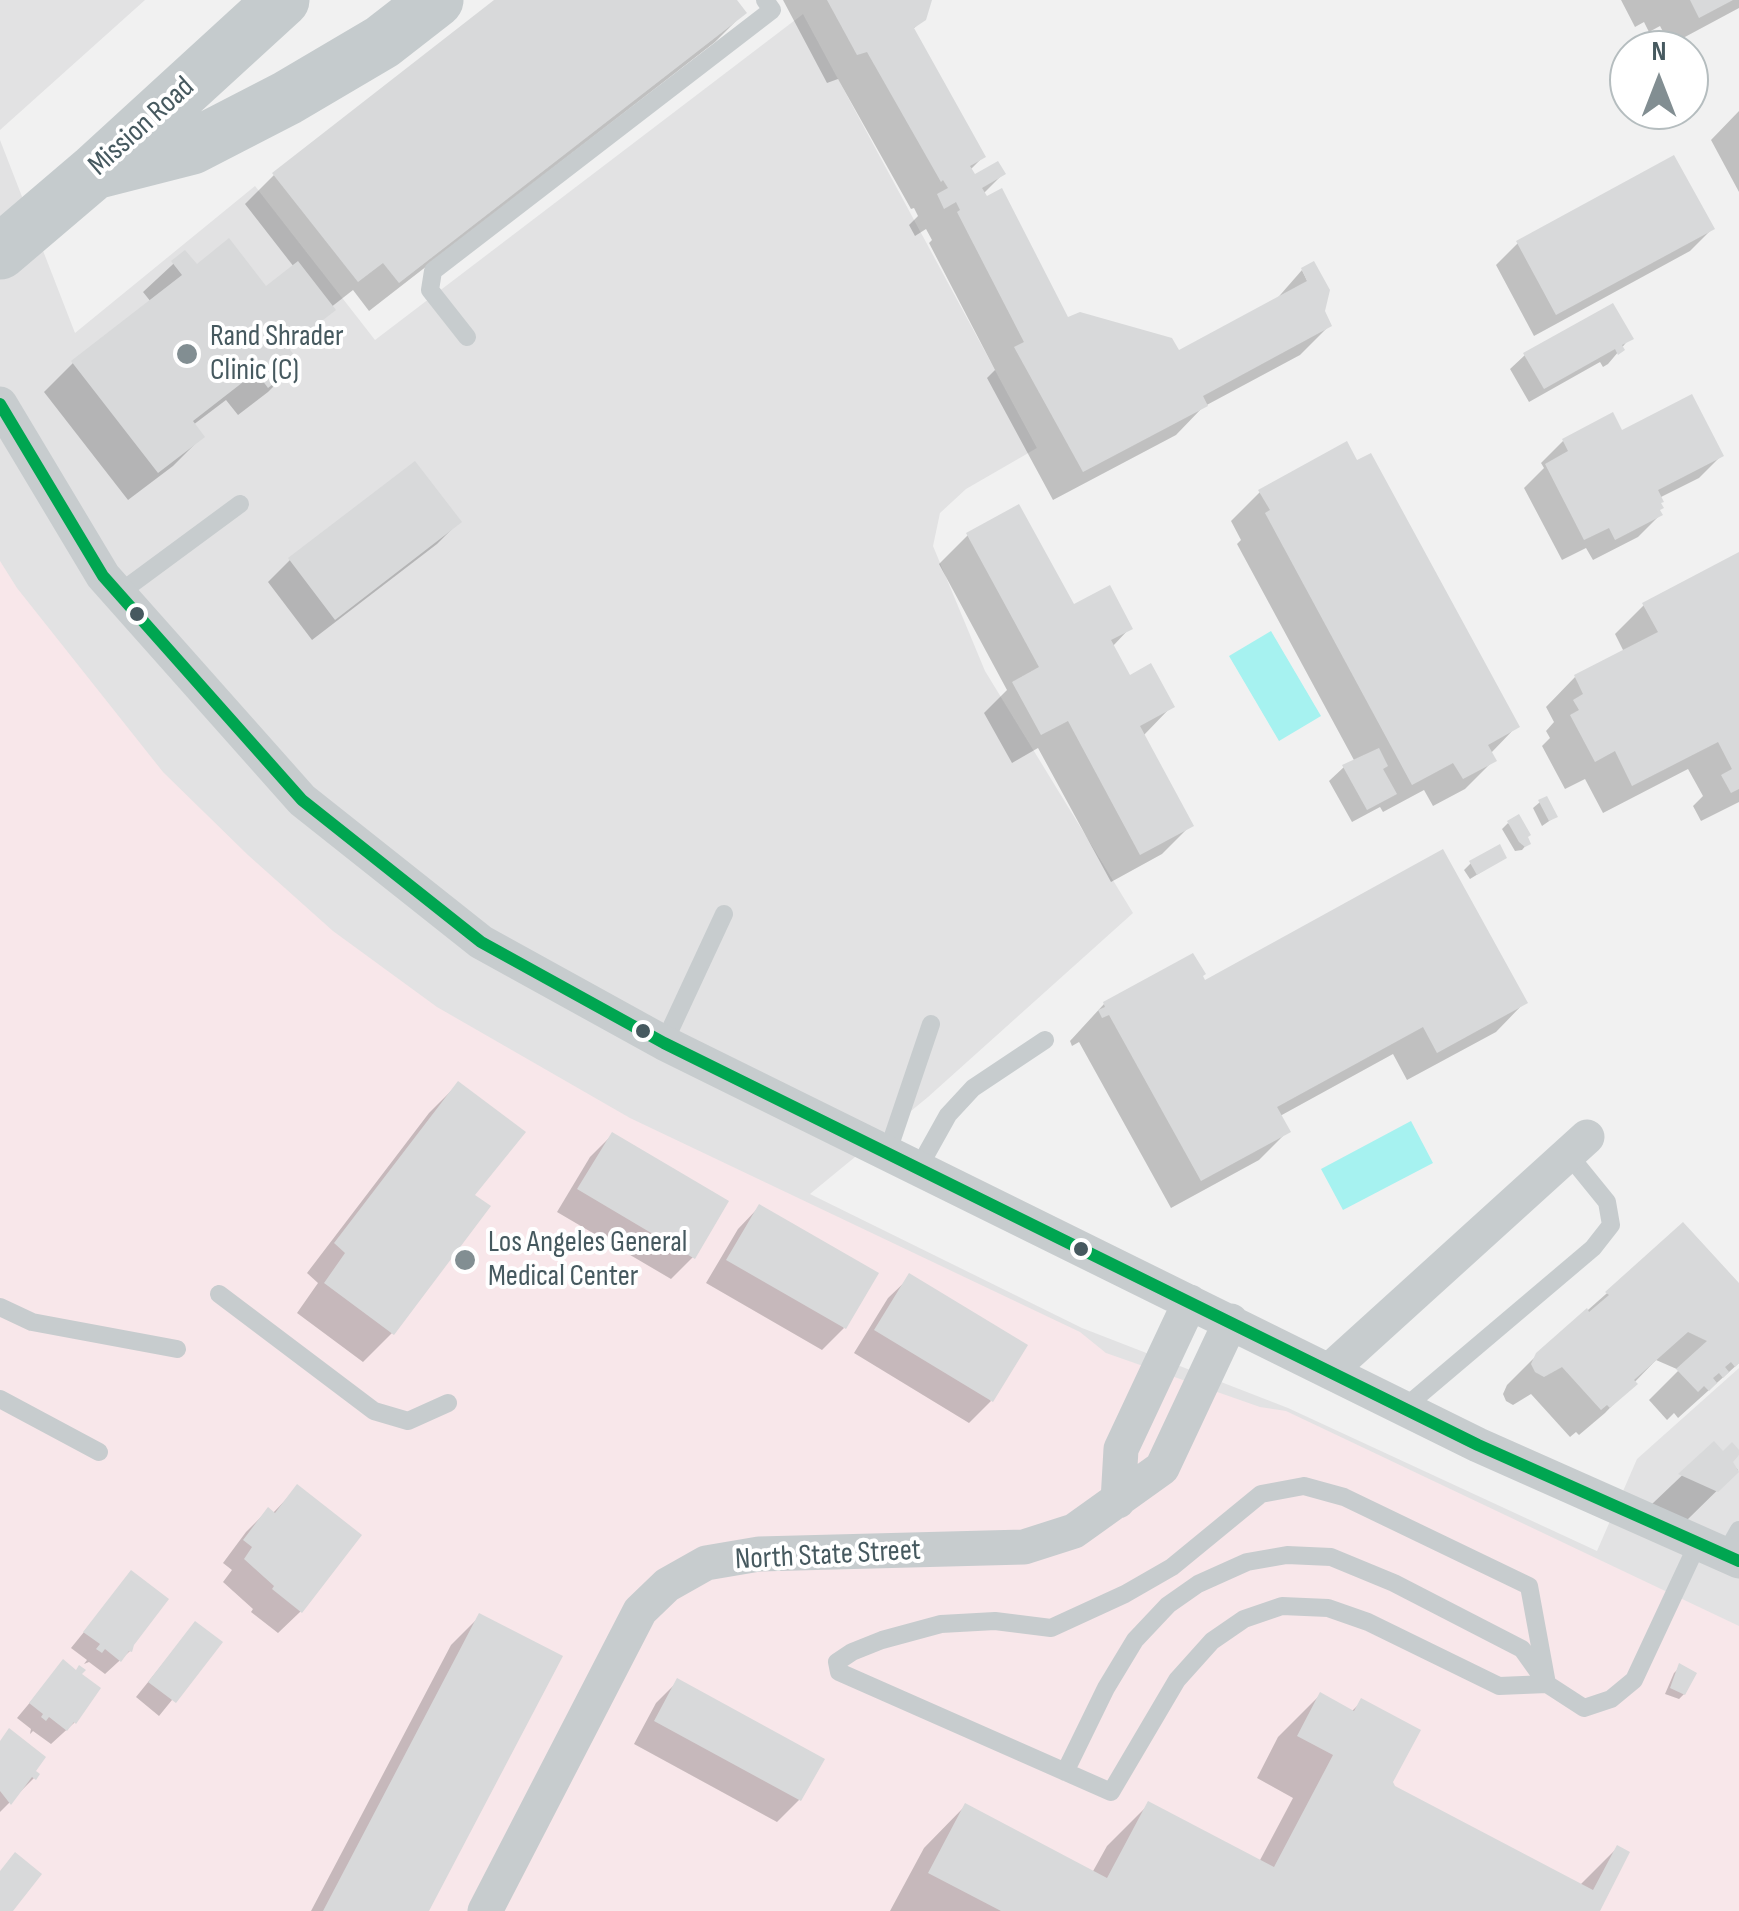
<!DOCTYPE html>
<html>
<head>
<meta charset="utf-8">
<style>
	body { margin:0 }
	#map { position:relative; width:1739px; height:1911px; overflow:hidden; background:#f1f1f1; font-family:"Sofia Sans Condensed",sans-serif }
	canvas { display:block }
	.north { position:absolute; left:1609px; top:30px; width:100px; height:100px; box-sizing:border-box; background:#fff; border:2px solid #b5bdbf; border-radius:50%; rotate:0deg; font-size:28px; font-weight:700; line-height:40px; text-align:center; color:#46595f }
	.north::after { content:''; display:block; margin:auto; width:35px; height:45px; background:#828e92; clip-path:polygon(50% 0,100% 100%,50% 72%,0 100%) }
</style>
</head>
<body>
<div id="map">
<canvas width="1739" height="1911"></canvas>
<div class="north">N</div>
</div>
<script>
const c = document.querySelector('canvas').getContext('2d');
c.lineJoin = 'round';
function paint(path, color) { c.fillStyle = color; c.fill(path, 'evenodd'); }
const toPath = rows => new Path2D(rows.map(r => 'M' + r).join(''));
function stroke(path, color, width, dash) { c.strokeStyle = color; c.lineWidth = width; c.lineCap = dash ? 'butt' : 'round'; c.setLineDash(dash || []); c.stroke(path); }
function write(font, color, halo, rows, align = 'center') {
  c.font = font + ' "Sofia Sans Condensed",sans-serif'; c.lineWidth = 8; c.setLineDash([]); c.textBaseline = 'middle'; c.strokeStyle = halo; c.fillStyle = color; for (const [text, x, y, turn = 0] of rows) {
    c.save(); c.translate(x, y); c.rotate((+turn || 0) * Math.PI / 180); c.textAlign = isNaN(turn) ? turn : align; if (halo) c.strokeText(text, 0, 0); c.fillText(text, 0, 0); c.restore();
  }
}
const education = toPath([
	[0,0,145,0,0,130],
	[803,14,1037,448,966,489,940,513,933,546,985,671,1133,913,928,1097,810,1194,1082,1328,1288,1408,1597,1551,1637,1459,1739,1368,1739,1911,0,1911,0,140,75,333,255,186,375,340]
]);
const medical = toPath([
	[0,561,17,588,163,772,248,855,333,931,437,1007,630,1118,1080,1332,1106,1353,1260,1407,1286,1411,1739,1626,1739,1911,0,1911]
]);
const water = toPath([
	[1271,631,1321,716,1279,741,1229,656],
	[1411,1121,1433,1163,1343,1210,1321,1169]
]);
const shadow = toPath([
	[499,0,735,0,744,13,715,42,369,311,353,290,330,308,333,310,288,351,297,363,268,392,238,415,226,400,193,425,202,437,173,466,128,500,44,392,73,363,151,302,143,292,185,253,196,267,266,289,294,267,245,204,274,175],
	[783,0,929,0,924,19,912,30,983,157,970,170,973,177,1003,174,983,194,1067,320,1178,354,1274,302,1302,270,1329,326,1300,355,1203,407,1176,435,1053,500,987,378,995,370,929,243,932,240,926,229,915,236,909,225,918,216,914,208,911,209,838,79,827,83],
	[1621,0,1739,0,1739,8,1670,45,1660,26,1649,32,1644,22,1635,27],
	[1739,111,1739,192,1711,140],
	[1712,229,1690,251,1534,336,1496,265,1518,243],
	[1630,338,1608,364,1603,367,1600,362,1529,402,1510,369,1525,355],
	[1621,433,1721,456,1699,478,1659,498,1660,515,1638,537,1593,560,1586,548,1562,560,1524,488,1544,468,1541,463,1563,441],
	[1260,492,1517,726,1490,754,1494,760,1465,789,1433,806,1424,790,1383,812,1380,807,1352,822,1329,781,1344,767,1355,762,1237,544,1241,540,1231,521],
	[459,522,437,544,312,640,268,582,290,560],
	[968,535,1073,608,1130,628,1112,647,1129,678,1172,706,1143,736,1191,825,1162,854,1111,882,1038,748,1012,763,984,713,1007,690,939,564],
	[1739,555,1739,802,1701,821,1693,806,1703,796,1688,769,1603,813,1585,779,1565,789,1542,746,1550,738,1546,731,1554,722,1546,707,1575,677,1624,652,1615,634,1644,605],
	[1540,802,1555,817,1542,826,1533,808],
	[1508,823,1526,838,1528,843,1522,850,1515,851,1502,829],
	[1504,858,1470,879,1464,870,1471,863],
	[1204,983,1525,1002,1496,1032,1407,1080,1393,1054,1280,1116,1288,1131,1259,1160,1171,1208,1079,1042,1072,1046,1070,1041,1104,1004],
	[458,1084,472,1196,392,1333,363,1362,297,1313,318,1283,307,1273,429,1113],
	[612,1135,693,1257,671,1279,557,1212,590,1157],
	[759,1207,844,1328,822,1350,706,1283,738,1229],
	[1683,1226,1739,1287,1739,1363,1678,1418,1674,1413,1667,1420,1649,1400,1679,1370,1656,1360,1605,1413,1579,1435,1576,1432,1570,1437,1531,1394,1513,1405,1506,1401,1503,1394,1507,1385,1537,1355],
	[910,1277,991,1401,969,1423,854,1353,888,1298],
	[1714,1445,1738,1470,1687,1520,1652,1504],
	[297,1488,359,1535,300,1612,278,1633,251,1612,253,1609,223,1582,232,1570,223,1563,246,1532,268,1510,272,1514],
	[131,1574,130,1651,105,1674,89,1662,84,1664,87,1660,71,1648],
	[480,1616,426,1911,311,1911,451,1645],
	[195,1624,219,1642,159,1716,136,1697],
	[63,1663,97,1689,74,1723,51,1744,33,1731,30,1734,31,1729,17,1718],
	[1680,1667,1686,1692,1679,1699,1665,1694,1674,1673],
	[678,1681,822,1760,799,1800,777,1822,634,1744,656,1703],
	[1320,1695,1351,1712,1361,1702,1393,1788,1579,1886,1617,1848,1597,1911,890,1911,924,1848,965,1806,1092,1873,1107,1846,1149,1804,1259,1862,1293,1798,1257,1778,1278,1737],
	[0,1741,33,1771,34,1778,0,1812]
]);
const building = toPath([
	[494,0,737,0,747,13,399,283,383,263,358,282,272,173],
	[827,0,932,0,926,20,914,28,986,157,970,166,975,174,998,161,1006,174,982,188,987,196,1002,188,1068,317,1080,312,1172,338,1179,350,1307,281,1301,268,1314,261,1330,290,1325,311,1332,326,1203,396,1208,406,1083,472,1014,347,1024,342,957,212,960,210,956,202,944,209,937,194,948,188,943,180,941,182,867,52,857,55],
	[1690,0,1733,0,1699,18],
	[1674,155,1715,229,1556,315,1516,241],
	[229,238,266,286,298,261,336,310,288,347,300,363,268,388,256,372,193,421,205,437,158,473,71,361,182,275,171,261,185,250,197,264],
	[1613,303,1634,339,1622,345,1625,350,1618,355,1615,349,1544,389,1523,353],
	[1692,394,1724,456,1658,490,1664,502,1661,503,1664,508,1660,510,1663,515,1615,540,1609,528,1584,540,1545,464,1568,451,1562,439,1613,412,1622,430],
	[1347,441,1357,460,1371,453,1520,727,1488,745,1497,761,1463,779,1453,763,1412,785,1265,513,1270,510,1258,490],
	[415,461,462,522,335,620,288,558],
	[1019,504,1074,604,1110,585,1133,629,1111,640,1130,675,1151,663,1175,707,1140,726,1194,826,1140,855,1068,721,1041,735,1012,682,1039,667,966,533],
	[1739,552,1739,789,1731,793,1721,775,1732,769,1718,742,1632,786,1615,751,1595,762,1570,715,1579,710,1573,700,1583,694,1574,675,1658,632,1642,603],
	[1379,748,1388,766,1383,769,1397,794,1367,810,1342,765],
	[1547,796,1558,817,1549,821,1538,800],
	[1519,814,1531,835,1528,837,1531,844,1525,847,1519,842,1507,821],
	[1500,844,1507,858,1477,875,1469,861],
	[1443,849,1528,1003,1437,1053,1423,1027,1277,1107,1291,1132,1201,1181,1109,1015,1102,1018,1098,1010,1105,1007,1103,1002,1193,953,1206,974,1203,976,1205,980],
	[458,1081,526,1132,475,1195,491,1206,394,1335,324,1283,345,1253,334,1243],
	[612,1132,729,1201,695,1259,577,1189],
	[759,1204,879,1273,846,1329,726,1260],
	[1683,1222,1739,1283,1739,1363,1735,1367,1731,1362,1725,1367,1729,1372,1723,1378,1719,1373,1713,1378,1717,1383,1709,1391,1704,1386,1698,1392,1676,1369,1707,1341,1688,1332,1634,1380,1638,1384,1610,1408,1607,1405,1601,1410,1562,1367,1544,1377,1535,1372,1531,1364,1536,1353,1587,1308,1589,1312,1609,1295,1605,1292],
	[909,1273,1028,1345,993,1402,874,1330],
	[1714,1441,1723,1451,1732,1442,1739,1450,1739,1455,1733,1462,1739,1472,1718,1492,1678,1474],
	[297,1484,362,1535,302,1613,272,1589,274,1586,244,1559,252,1547,243,1540,268,1507,275,1513],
	[131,1570,169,1599,134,1645,132,1652,129,1651,121,1662,105,1649,102,1653,96,1649,100,1644,83,1632],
	[479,1613,563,1656,429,1911,323,1911],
	[195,1621,223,1642,176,1703,148,1682],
	[63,1659,76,1670,79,1665,86,1670,82,1674,101,1688,76,1724,74,1722,67,1731,49,1717,46,1721,41,1717,43,1714,29,1703],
	[1679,1663,1697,1673,1685,1695,1670,1688],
	[677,1678,825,1759,801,1801,654,1721],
	[1320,1692,1354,1711,1361,1698,1421,1730,1393,1782,1395,1786,1593,1890,1617,1845,1630,1852,1600,1911,1001,1911,928,1873,965,1803,1107,1878,1148,1801,1274,1867,1333,1755,1297,1736],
	[9,1728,46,1757,36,1771,40,1774,36,1780,32,1777,11,1805,0,1791,0,1741],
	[15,1852,42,1874,13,1911,0,1911,0,1871]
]);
const lane = toPath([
	[467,337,430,290,433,271,772,10,765,0],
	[118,594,240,504],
	[664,1043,724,914],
	[888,1151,931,1024],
	[919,1167,948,1115,973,1088,1045,1040],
	[219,1294,374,1411,408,1421,448,1403],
	[0,1307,32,1322,177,1349],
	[0,1399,99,1452],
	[1404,1408,1593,1248,1611,1225,1607,1202,1568,1154],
	[1304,1486,1344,1497,1529,1586,1547,1684,1499,1686,1368,1622,1328,1608,1282,1606,1244,1619,1212,1641,1177,1680,1111,1792,839,1672,837,1662,852,1652,882,1640,941,1624,995,1621,1051,1628,1125,1594,1172,1567,1261,1494,1304,1486],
	[1725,1555,1739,1530],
	[1065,1772,1106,1688,1135,1640,1168,1605,1198,1584,1247,1562,1287,1555,1331,1557,1394,1583,1522,1649,1547,1684,1584,1708,1611,1699,1634,1680,1698,1543]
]);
const street = toPath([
	[0,404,103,576,302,800,481,942,664,1043,1478,1445,1739,1561],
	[1329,1371,1587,1137],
	[1118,1501,1121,1449,1190,1302],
	[485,1911,640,1611,667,1585,706,1563,759,1554,1024,1547,1074,1531,1162,1468,1231,1321]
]);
const primary = toPath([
	[94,172,192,147,287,98,382,42,436,0],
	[0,252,94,172,282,0]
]);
const bus1 = toPath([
	[0,404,103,576,302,800,481,942,664,1043,1478,1445,1739,1561]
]);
const markers = [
	[187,354,12,"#828e92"],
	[137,614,9,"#46595f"],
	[643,1031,9,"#46595f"],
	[1081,1249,9,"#46595f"],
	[465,1260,12,"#828e92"]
];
const streetNames = [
	["Mission Road",142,127,-42],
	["North State Street",828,1556,-3]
];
const poiNames = [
	["Rand Shrader",210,337],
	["Clinic (C)",210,371],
	["Los Angeles General",488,1243],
	["Medical Center",488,1277]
];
paint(education, '#e2e2e3');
paint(medical, '#f8e7ea');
paint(water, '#a6f2f0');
paint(shadow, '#0003');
paint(building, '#d8d9da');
stroke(lane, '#c7ccce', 18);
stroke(street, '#c7ccce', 35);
stroke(primary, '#c5cbcd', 55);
stroke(bus1, '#00a651', 12);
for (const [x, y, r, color] of markers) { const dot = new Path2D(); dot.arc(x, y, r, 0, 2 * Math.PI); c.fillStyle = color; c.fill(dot); stroke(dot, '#fff', 4); }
write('30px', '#46595f', '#fff', streetNames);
write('30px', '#46595f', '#fff', poiNames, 'left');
</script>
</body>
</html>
